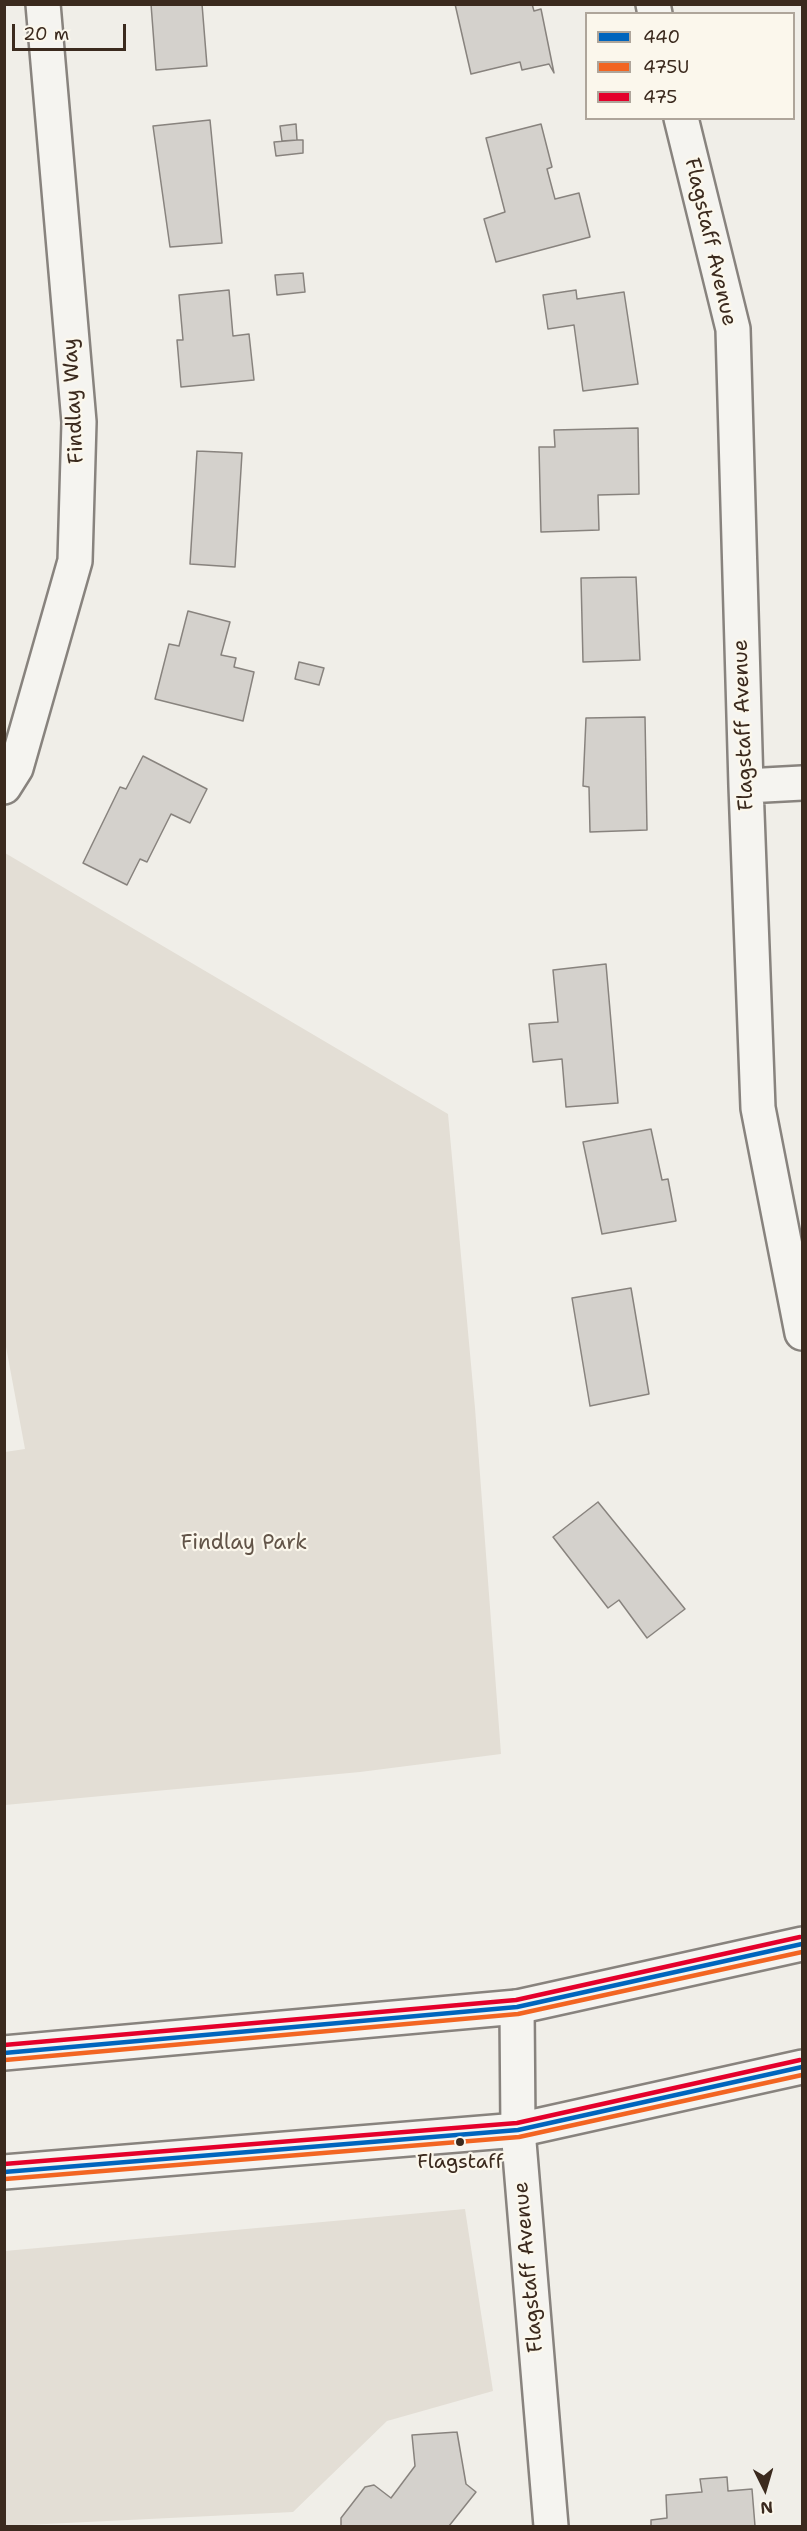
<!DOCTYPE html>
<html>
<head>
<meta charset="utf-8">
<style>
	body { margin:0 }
	#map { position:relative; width:807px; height:2531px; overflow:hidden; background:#f0eee8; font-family:"Shantell Sans",sans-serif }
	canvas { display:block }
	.frame { position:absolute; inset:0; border:6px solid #3b2a1e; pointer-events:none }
	.legend { position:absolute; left:585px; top:12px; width:210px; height:108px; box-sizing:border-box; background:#fbf7ec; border:2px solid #aea59a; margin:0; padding:8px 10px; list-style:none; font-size:18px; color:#3b2a1e }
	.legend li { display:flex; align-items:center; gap:12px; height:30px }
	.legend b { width:30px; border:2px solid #aea59a }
	.north { position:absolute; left:735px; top:2459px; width:60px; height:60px; -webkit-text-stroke:4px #fbf7ec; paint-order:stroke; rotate:175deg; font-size:16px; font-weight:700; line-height:24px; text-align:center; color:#3b2a1e }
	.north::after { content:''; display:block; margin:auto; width:21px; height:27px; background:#3b2a1e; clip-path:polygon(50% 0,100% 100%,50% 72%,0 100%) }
	.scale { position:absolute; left:12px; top:24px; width:114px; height:27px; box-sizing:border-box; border:3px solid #3b2a1e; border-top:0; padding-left:8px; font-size:18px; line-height:21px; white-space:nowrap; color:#3b2a1e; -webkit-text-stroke:4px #fbf7ec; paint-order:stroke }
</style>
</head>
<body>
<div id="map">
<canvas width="807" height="2531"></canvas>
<div class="frame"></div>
<ul class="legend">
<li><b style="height:8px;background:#0065bd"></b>440</li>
<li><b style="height:8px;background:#f26522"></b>475U</li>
<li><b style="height:8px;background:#e4002b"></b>475</li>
</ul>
<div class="north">N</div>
<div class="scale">20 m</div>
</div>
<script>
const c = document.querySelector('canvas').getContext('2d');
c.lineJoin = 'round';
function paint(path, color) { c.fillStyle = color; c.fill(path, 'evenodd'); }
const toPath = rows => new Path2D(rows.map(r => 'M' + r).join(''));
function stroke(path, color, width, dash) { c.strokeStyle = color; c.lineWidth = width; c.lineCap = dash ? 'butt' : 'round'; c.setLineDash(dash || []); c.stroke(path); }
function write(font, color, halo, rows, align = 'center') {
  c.font = font + ' "Shantell Sans",sans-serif'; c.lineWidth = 4.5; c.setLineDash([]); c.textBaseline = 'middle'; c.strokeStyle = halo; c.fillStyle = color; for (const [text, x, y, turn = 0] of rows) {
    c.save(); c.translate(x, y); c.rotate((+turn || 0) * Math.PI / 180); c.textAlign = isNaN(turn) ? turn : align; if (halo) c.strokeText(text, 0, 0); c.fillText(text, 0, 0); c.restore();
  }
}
const built = toPath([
	[5,853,448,1114,475,1408,501,1754,360,1772,5,1805,5,1452,25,1449,4,1336],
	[465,2209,493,2391,387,2421,293,2512,5,2526,5,2251]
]);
const building = toPath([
	[151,4,202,4,207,66,156,70,151,4],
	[455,4,532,4,534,11,541,9,554,73,549,64,522,70,520,62,471,74,455,4],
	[210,120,222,243,170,247,153,126,210,120],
	[296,124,297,140,282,141,280,126,296,124],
	[541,124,552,167,547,169,555,199,579,193,590,237,496,262,484,219,505,212,486,138,541,124],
	[297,140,303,140,303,153,276,156,274,142,297,140],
	[303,273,305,292,277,295,275,275,303,273],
	[229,290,233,336,249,334,254,380,181,387,177,340,183,340,179,295,229,290],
	[576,290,577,299,624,292,638,384,583,391,574,325,548,329,543,295,576,290],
	[638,428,639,494,598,495,599,530,541,532,539,447,555,447,554,430,638,428],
	[197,451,242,453,235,567,190,564,197,451],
	[636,577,640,660,583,662,581,578,636,577],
	[188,611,230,622,221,655,236,658,234,667,254,672,243,721,155,699,169,644,179,646,188,611],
	[299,662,324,668,319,685,295,679,299,662],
	[645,717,647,830,590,832,589,787,583,786,586,718,645,717],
	[143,756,207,789,190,823,171,814,147,862,140,859,127,885,83,863,120,787,126,789,143,756],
	[606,964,618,1103,566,1107,562,1059,533,1062,529,1024,558,1022,553,970,606,964],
	[651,1129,662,1180,668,1179,676,1221,602,1234,583,1142,651,1129],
	[631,1288,649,1394,590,1406,572,1298,631,1288],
	[598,1502,685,1609,647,1638,619,1600,608,1608,553,1537,598,1502],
	[457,2432,466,2484,476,2492,449,2526,341,2526,341,2518,365,2487,374,2485,391,2498,415,2466,412,2435,457,2432],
	[727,2477,728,2491,752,2489,755,2526,651,2526,651,2520,667,2518,666,2495,702,2492,700,2479,727,2477]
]);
const minor = toPath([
	[653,4,655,14],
	[681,118,733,329,746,786,758,1108,802,1333],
	[746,786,802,783],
	[4,787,16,768,75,561,79,422,43,4],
	[517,2007,518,2130,551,2526]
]);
const secondary = toPath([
	[4,2053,517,2007,802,1944],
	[4,2172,518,2130,802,2067]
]);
const bus1 = toPath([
	[4,2053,517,2007,802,1944],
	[4,2172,518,2130,802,2067]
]);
const bus2 = toPath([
	[5,2060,518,2014,802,1952],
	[5,2179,519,2137,802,2075]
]);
const bus3 = toPath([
	[4,2045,516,2000,800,1937],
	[4,2164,517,2123,800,2060]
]);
const markers = [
	[460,2142,5,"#3b2a1e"]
];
const busNames = [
	["Flagstaff",460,2163]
];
const streetNames = [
	["Flagstaff Avenue",710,242,77],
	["Findlay Way",74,401,-93],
	["Flagstaff Avenue",744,725,-92],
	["Flagstaff Avenue",529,2267,-95]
];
const parkNames = [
	["Findlay Park",244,1544]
];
paint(built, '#e3ded5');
paint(building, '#d4d1cc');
stroke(building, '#88837e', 1.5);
stroke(minor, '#88837e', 38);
stroke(secondary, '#88837e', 38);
stroke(minor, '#f5f4f0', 33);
stroke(secondary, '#f5f4f0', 33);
stroke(bus1, '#0065bd', 4.5);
stroke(bus2, '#f26522', 4.5);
stroke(bus3, '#e4002b', 4.5);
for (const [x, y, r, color] of markers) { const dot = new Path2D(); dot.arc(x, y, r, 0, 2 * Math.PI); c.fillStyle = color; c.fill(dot); stroke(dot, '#fbf7ec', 2); }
write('20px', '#3b2a1e', '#fbf7ec', busNames);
write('21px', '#3b2a1e', '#fbf7ec', streetNames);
write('21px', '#625448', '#fbf7ec', parkNames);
</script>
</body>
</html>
